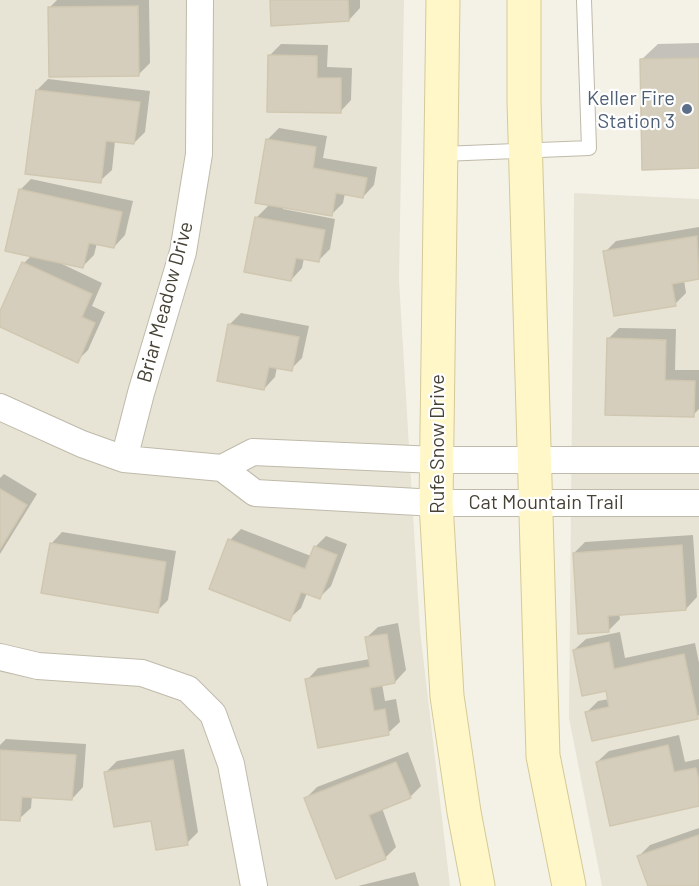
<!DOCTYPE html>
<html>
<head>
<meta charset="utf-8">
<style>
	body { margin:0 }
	canvas { display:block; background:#f4f1e7 }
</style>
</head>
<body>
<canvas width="699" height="886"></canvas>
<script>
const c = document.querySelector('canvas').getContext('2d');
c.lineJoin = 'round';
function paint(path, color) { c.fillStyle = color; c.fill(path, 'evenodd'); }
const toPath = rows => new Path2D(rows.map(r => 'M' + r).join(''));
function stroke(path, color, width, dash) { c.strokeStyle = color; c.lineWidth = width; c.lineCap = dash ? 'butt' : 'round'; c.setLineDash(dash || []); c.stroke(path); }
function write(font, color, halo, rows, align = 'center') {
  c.font = font + ' Barlow,sans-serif'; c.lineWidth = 4.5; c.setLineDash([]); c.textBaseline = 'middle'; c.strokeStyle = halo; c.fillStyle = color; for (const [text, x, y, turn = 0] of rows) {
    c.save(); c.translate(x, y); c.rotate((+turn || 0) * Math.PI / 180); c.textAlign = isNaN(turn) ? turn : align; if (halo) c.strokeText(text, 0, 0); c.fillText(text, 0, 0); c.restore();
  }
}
const residential = toPath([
	[0,0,404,0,399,280,420,630,450,886,0,886],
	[574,193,699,199,699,886,602,886,569,718]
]);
const shadow = toPath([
	[57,0,149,0,150,63,139,74,50,7],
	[271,0,360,0,360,8,349,20],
	[699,43,699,167,641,60,658,44],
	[281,44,328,45,327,67,352,68,351,100,340,112,270,55],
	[48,79,150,91,145,132,134,143,115,141,112,170,100,181,37,90],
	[279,128,327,136,323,158,377,167,374,185,363,197,345,193,343,203,332,214,283,206,283,209,335,219,330,249,318,261,304,258,302,268,291,280,246,271,257,217,270,204,268,139],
	[31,179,133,201,125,235,114,247,97,243,94,255,83,266,58,262,102,283,92,306,105,312,88,350,77,361,0,325,0,314,24,263,32,255,20,190],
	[699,227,699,278,684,280,686,293,675,304,605,252,616,241],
	[241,313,309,326,302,358,291,369,277,367,275,377,264,389,229,325],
	[619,328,676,329,675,370,699,370,699,409,693,415,608,339],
	[4,474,37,494,0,554,0,478],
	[241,529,311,556,315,547,326,536,347,544,331,586,319,598,307,593,301,608,289,619,230,540],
	[62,532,176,551,168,600,157,611,51,544],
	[693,535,697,597,686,609,619,613,620,619,609,630,574,553,585,542],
	[398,623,406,670,395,682,382,684,385,701,396,699,400,722,388,733,307,680,318,668,370,659,366,638,378,627],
	[620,632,625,658,695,643,699,663,699,715,697,717,587,712,598,701,609,699,607,689,574,650,586,639],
	[679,735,685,762,699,759,699,804,597,762,609,751],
	[6,739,86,744,83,787,72,799,32,796,31,808,19,819,0,818,0,745],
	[184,749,198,832,187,843,152,819,106,772,117,761],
	[408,752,421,786,410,797,382,808,396,847,385,858,306,798,317,787],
	[699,828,699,886,649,886,639,856,650,845],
	[415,872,419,886,358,886]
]);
const building = toPath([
	[270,0,348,0,349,21,271,26,270,0],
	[138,6,139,76,49,77,48,7,138,6],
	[268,55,317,56,317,78,341,78,341,113,267,112,268,55],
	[699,58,699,168,642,170,640,59,699,58],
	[36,90,140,102,134,144,106,141,101,183,25,174,36,90],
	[266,139,316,147,313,168,367,178,363,198,336,193,332,216,255,203,266,139],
	[19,189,122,212,114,248,89,243,83,268,5,251,19,189],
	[255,217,325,230,319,262,296,258,291,281,244,272,255,217],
	[697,236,699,279,672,284,676,306,614,316,603,251,697,236],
	[22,262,92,294,82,317,95,323,78,363,0,327,0,311,22,262],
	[228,324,299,337,292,371,269,367,264,390,217,381,228,324],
	[607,338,666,340,665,380,695,381,694,417,605,415,607,338],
	[0,489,27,505,0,549,0,489],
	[228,539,305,569,314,546,337,555,320,599,301,592,290,621,209,589,228,539],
	[50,543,166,562,158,613,41,593,50,543],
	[682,545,686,610,608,616,609,632,578,634,573,553,682,545],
	[387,634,395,683,370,688,374,711,385,709,389,735,318,748,305,679,370,667,365,637,387,634],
	[609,642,614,669,684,654,698,719,592,741,585,712,609,707,606,691,582,696,573,650,609,642],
	[668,745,674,772,696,768,699,780,699,806,610,826,596,762,668,745],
	[0,750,76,755,72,800,22,797,20,821,0,820,0,750],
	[173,760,188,845,156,850,151,821,114,827,104,772,173,760],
	[396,762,411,798,369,815,386,859,336,879,304,798,396,762],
	[699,835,699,886,648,886,637,856,699,835]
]);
const lane = toPath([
	[442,154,589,148,584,0]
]);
const street = toPath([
	[0,407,82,444,124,459,222,468,255,493,436,503,699,503],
	[124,459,141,393,183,252,199,154,200,0],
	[222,468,253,452,436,460,699,460],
	[0,657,38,666,142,673,188,689,213,714,231,764,254,886]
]);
const secondary = toPath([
	[443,0,436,503,447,696,464,812,478,886],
	[524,0,524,102,543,756,569,886]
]);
const markers = [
	[687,109,6,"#5c6f8a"]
];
const serviceNames = [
	["Keller Fire",675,98],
	["Station 3",675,121]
];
const streetNames = [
	["Briar Meadow Drive",165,302,-75],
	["Rufe Snow Drive",437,444,-90],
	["Cat Mountain Trail",546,502]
];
paint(residential, '#e8e4d5');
paint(shadow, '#0003');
paint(building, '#d6cebd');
stroke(building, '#d0c7b0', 1.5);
stroke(lane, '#bfbaaa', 16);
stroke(street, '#bfbaaa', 28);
stroke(secondary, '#d4ca97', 35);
stroke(lane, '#fff', 14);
stroke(street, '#fff', 26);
stroke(secondary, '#fff7c7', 33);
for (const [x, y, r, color] of markers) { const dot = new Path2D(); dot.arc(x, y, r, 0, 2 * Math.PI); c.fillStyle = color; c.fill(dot); stroke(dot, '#fff', 2); }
write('20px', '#4e5e75', '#fff', serviceNames, 'right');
write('20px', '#474236', '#fff', streetNames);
</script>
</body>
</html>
